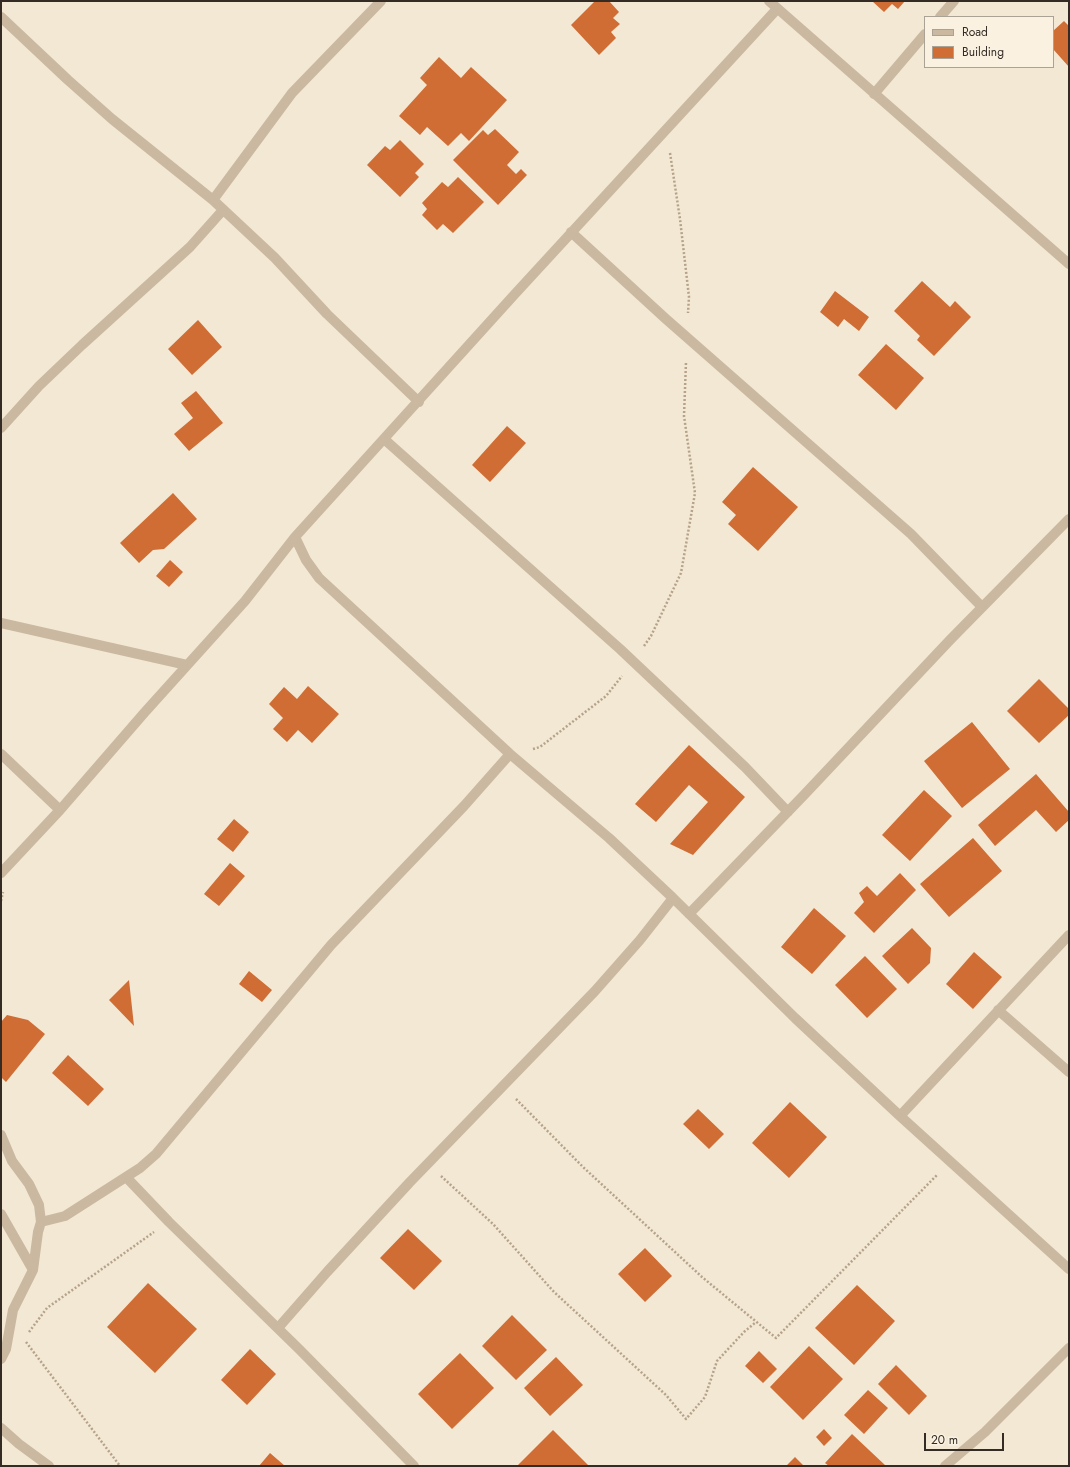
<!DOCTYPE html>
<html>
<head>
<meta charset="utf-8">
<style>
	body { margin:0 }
	#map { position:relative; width:1070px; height:1467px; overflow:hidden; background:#f2e8d4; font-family:Jost,sans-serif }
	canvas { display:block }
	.frame { position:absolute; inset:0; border:2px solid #332b24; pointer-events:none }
	.legend { position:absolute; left:924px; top:16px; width:130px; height:52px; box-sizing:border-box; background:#faf1e0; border:1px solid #aaa295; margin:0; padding:5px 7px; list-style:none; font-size:12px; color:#332b24 }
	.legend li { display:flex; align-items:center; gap:8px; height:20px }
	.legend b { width:20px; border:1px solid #aaa295 }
	.scale { position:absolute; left:924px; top:1433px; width:80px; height:18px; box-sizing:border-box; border:2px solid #332b24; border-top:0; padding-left:5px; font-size:12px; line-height:14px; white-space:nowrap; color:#332b24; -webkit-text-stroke:3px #faf1e0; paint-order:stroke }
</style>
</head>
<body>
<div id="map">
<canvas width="1070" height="1467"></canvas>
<div class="frame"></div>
<ul class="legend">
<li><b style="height:5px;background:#cab8a0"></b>Road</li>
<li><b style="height:11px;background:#cf6d35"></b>Building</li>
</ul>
<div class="scale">20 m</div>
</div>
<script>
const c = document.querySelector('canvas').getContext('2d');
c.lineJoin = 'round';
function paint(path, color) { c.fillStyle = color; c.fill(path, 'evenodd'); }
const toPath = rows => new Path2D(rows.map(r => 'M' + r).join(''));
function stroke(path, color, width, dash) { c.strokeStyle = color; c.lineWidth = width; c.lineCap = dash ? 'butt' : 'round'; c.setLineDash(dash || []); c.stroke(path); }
const building = toPath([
	[595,1,609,1,619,12,613,18,620,24,611,32,616,38,599,55,571,25],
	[872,1,905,1,898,9,892,4,884,12],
	[1064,21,1069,26,1069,67,1053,49,1053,31],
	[439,57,461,78,471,67,507,100,469,141,461,133,448,146,427,127,420,135,399,116,427,85,420,78],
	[495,129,519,152,507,165,516,174,521,169,527,175,498,205,453,160,483,130,488,135],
	[400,140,424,164,415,173,419,177,400,197,367,165,385,146,390,150],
	[458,177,484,202,453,233,443,224,437,230,422,215,427,209,422,203,442,182,448,187],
	[922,281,950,307,955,301,971,317,934,356,917,340,920,336,894,311],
	[835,291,869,317,859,331,844,319,838,327,820,312],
	[198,320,222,347,192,375,168,349],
	[886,344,924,378,896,410,858,375],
	[196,391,223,423,189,451,174,434,193,418,181,403],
	[507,426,526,443,490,482,472,465],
	[753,467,798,507,758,551,728,524,736,515,722,502],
	[173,493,197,519,164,549,153,550,139,563,120,543],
	[170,560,183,572,169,587,156,576],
	[1039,679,1069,709,1069,715,1039,743,1007,711],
	[308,686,339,714,312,743,298,730,287,742,273,729,283,718,269,704,284,687,297,699],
	[972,722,1010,769,962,808,924,761],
	[689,745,745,797,693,855,670,844,708,802,689,785,656,822,635,804],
	[1036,774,1069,812,1069,820,1056,832,1036,810,995,846,978,825],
	[924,790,952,816,910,861,882,835],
	[234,819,249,832,233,852,217,839],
	[973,838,1002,871,949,917,920,884],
	[230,863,245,876,219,906,204,894],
	[900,873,916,890,874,933,854,913,864,902,859,893,867,886,877,896],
	[814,908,846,936,812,974,781,947],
	[912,928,931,948,930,963,908,984,882,956],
	[974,952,1002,977,973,1009,946,984],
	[865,956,897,989,867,1018,835,985],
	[249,971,272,990,262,1002,239,984],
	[129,980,134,1026,109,1000],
	[7,1015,28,1020,45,1034,6,1082,1,1077,1,1022],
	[68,1055,104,1089,88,1106,52,1073],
	[790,1102,827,1137,789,1178,752,1143],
	[698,1109,724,1134,709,1149,683,1124],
	[408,1229,442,1261,414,1290,380,1258],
	[645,1248,672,1276,645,1302,618,1274],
	[148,1283,197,1329,155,1373,107,1327],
	[857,1285,895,1321,854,1365,815,1328],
	[512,1315,547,1350,516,1380,482,1346],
	[809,1346,843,1379,803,1420,770,1387],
	[250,1349,276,1374,247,1405,221,1380],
	[759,1351,777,1369,763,1383,745,1366],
	[460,1353,494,1388,452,1429,418,1394],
	[556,1357,583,1385,550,1416,524,1388],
	[896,1365,927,1396,909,1415,878,1384],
	[868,1390,888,1408,864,1434,844,1415],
	[824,1429,832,1438,824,1446,816,1437],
	[553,1430,589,1466,517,1466],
	[852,1434,886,1466,829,1466,825,1463],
	[270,1453,285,1466,259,1466],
	[795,1457,804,1466,786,1466]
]);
const path = toPath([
	[670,153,680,219,689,297,688,313],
	[644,646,651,636,681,573,695,493,684,416,686,362],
	[533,749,540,747,606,696,622,676],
	[1,901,3,892],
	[516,1099,583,1167,702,1277,776,1338,937,1175],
	[441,1176,493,1224,554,1292,666,1395,686,1419,705,1397,717,1361,744,1332,756,1322],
	[29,1332,47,1308,154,1232],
	[26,1342,120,1466]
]);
const minor = toPath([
	[769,1,1069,264],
	[1,17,68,80,112,119,213,200,275,258,327,314,419,402],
	[940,17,954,1],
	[874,94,925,34],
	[213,200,292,93,381,1],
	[571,232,666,319,911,534,982,607],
	[1,428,39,386,82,345,190,247,223,210],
	[384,439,620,649,745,767,788,812],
	[295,537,306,560,319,578,510,754,609,838,673,898,795,1018,900,1116,1069,1269],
	[1,623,187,665],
	[1,754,60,810],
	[1,873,60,810,145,712,245,601,295,537,514,295,777,9],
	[689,914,804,795,950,640,1069,519],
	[998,1010,1069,1072],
	[900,1116,1069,935],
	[1,1135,12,1161,29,1184,39,1205,41,1222,38,1232,33,1270,13,1310,6,1349,1,1359],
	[126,1177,169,1222,300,1350,414,1466],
	[1,1214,33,1270],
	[41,1222,65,1216,140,1168,156,1154,331,945,464,806,510,754],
	[278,1328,327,1272,410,1182,595,991,640,940,673,898],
	[1,1428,19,1444,49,1466],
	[945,1466,985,1432,1069,1348]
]);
paint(building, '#cf6d35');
stroke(path, '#b6a28a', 2.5, [2, 2]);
stroke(minor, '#cab8a0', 10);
</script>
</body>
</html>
